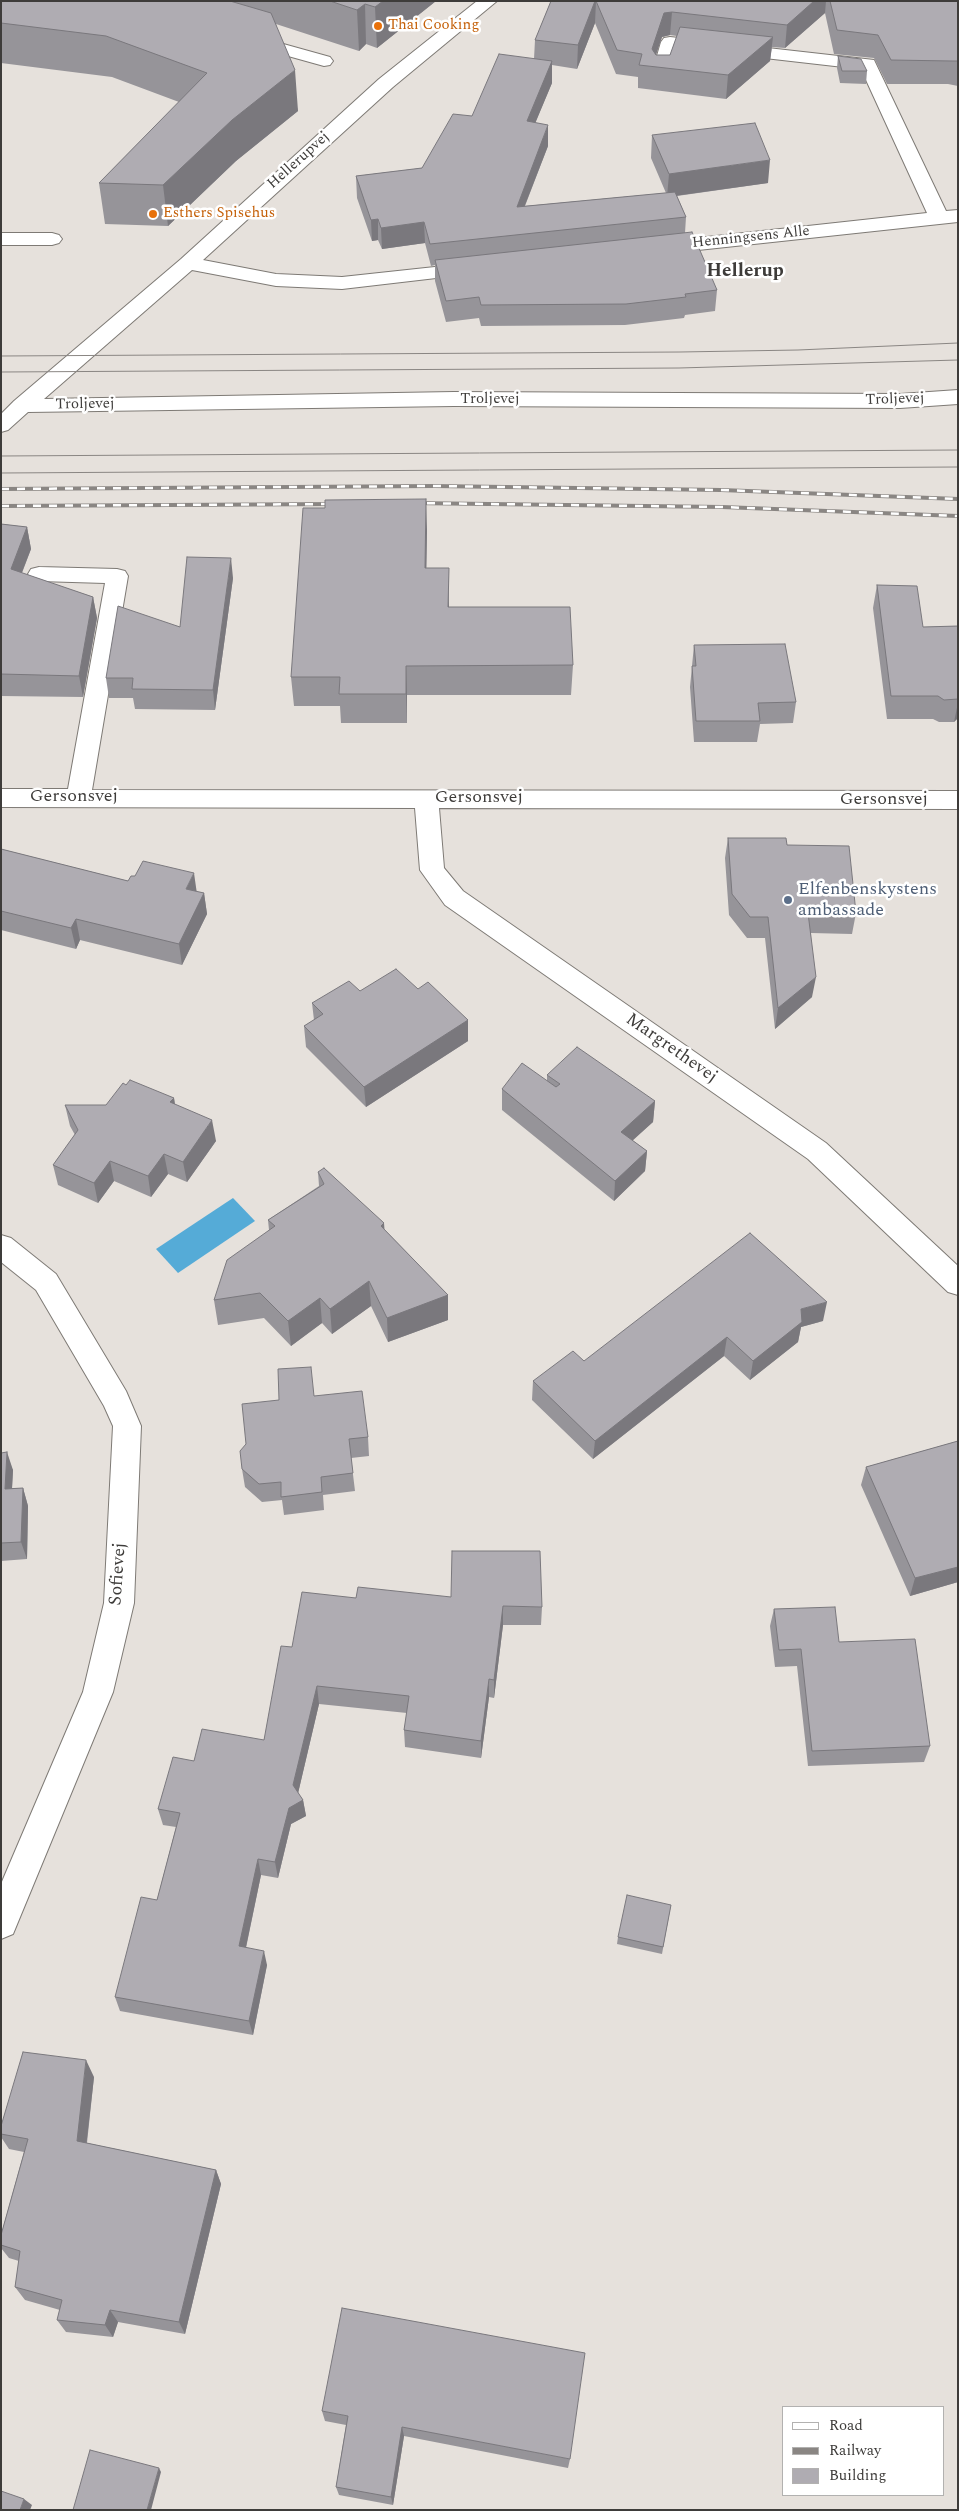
<!DOCTYPE html>
<html>
<head>
<meta charset="utf-8">
<style>
	body { margin:0 }
	#map { position:relative; width:959px; height:2511px; overflow:hidden; background:#e6e1dc; font-family:Spectral,serif }
	canvas { display:block }
	.frame { position:absolute; inset:0; border:2px solid #3e3c3a; pointer-events:none }
	.legend { position:absolute; left:782px; top:2406px; width:162px; height:90px; box-sizing:border-box; background:#fff; border:1px solid #b2b1b0; margin:0; padding:6px 9px; list-style:none; font-size:15px; color:#3e3c3a }
	.legend li { display:flex; align-items:center; gap:10px; height:25px }
	.legend b { width:25px; border:1px solid #b2b1b0 }
</style>
</head>
<body>
<div id="map">
<canvas width="959" height="2511"></canvas>
<div class="frame"></div>
<ul class="legend">
<li><b style="height:6px;background:#fff"></b>Road</li>
<li><b style="height:6px;background:#8a8683"></b>Railway</li>
<li><b style="height:14px;background:#afacb2"></b>Building</li>
</ul>
</div>
<script>
const c = document.querySelector('canvas').getContext('2d');
c.lineJoin = 'round';
function paint(path, color) { c.fillStyle = color; c.fill(path, 'evenodd'); }
const toPath = rows => new Path2D(rows.map(r => 'M' + r).join(''));
function stroke(path, color, width, dash) { c.strokeStyle = color; c.lineWidth = width; c.lineCap = dash ? 'butt' : 'round'; c.setLineDash(dash || []); c.stroke(path); }
function write(font, color, halo, rows, align = 'center') {
  c.font = font + ' Spectral,serif'; c.lineWidth = 5; c.setLineDash([]); c.textBaseline = 'middle'; c.strokeStyle = halo; c.fillStyle = color; for (const [text, x, y, turn = 0] of rows) {
    c.save(); c.translate(x, y); c.rotate((+turn || 0) * Math.PI / 180); c.textAlign = isNaN(turn) ? turn : align; if (halo) c.strokeText(text, 0, 0); c.fillText(text, 0, 0); c.restore();
  }
}
const water = toPath([
	[233,1198,255,1221,178,1273,156,1249]
]);
const minor = toPath([
	[477,1,497,1,393,87,203,260,276,274,342,277,472,263,479,265,482,269,479,273,342,289,276,286,192,270,44,399,454,392,900,394,958,390,958,404,900,408,454,406,28,412,8,430,1,432,1,414,14,401,181,259,379,79,477,1],
	[251,35,330,57,333,61,330,65,324,66,245,44,242,40,245,36,251,35],
	[670,37,874,60,946,211,958,210,958,222,661,254,654,252,651,248,654,244,661,242,927,213,861,69,677,48,667,77,655,77,652,73,661,42,664,38,670,37],
	[1,233,52,233,59,235,62,239,59,243,52,245,1,245,1,233],
	[39,567,117,569,125,571,128,576,92,790,958,791,958,809,439,808,444,868,463,891,826,1143,958,1266,958,1295,948,1292,808,1159,445,905,420,870,415,808,1,807,1,789,68,789,105,583,39,581,31,579,28,574,31,569,39,567],
	[1,1235,11,1238,56,1274,126,1391,141,1426,134,1603,113,1692,13,1934,1,1939,1,1884,83,1692,104,1603,113,1426,104,1406,36,1290,1,1262,1,1235]
]);
const tram = toPath([
	[1,356,680,352,798,350,958,343],
	[1,372,679,368,958,360],
	[1,456,958,450],
	[1,473,958,467]
]);
const rail = toPath([
	[1,489,434,486,721,490,958,499],
	[411,503,722,507,958,516],
	[1,506,339,504]
]);
const wall = toPath([
	[1,1,436,1,377,48,366,44,359,51,276,24,298,111,236,161,168,226,105,224,99,183,179,102,112,77,1,63],
	[551,1,958,1,958,86,948,84,887,84,874,58,834,54,825,13,785,48,772,47,770,61,726,99,638,88,638,77,616,74,595,23,577,69,552,65,552,83,535,123,548,146,525,206,666,193,651,158,652,135,768,183,677,196,686,217,685,233,717,290,715,311,685,315,684,318,625,325,481,326,479,318,446,322,435,281,435,265,431,266,425,243,382,249,378,240,372,241,357,198,356,176,422,168,472,116,534,59,535,40],
	[670,35,677,36,670,55,656,55,662,37],
	[838,56,867,71,866,84,840,83,837,68],
	[1,524,27,527,31,549,22,573,93,597,97,618,83,697,1,696],
	[427,529,426,568,449,607,573,665,571,695,407,695,407,723,341,723,340,706,294,706,291,677],
	[233,578,215,710,135,709,133,698,109,698,106,678,180,627],
	[877,585,923,627,958,626,958,718,954,722,939,722,933,719,887,719,873,608],
	[694,645,796,702,793,723,760,724,757,742,694,742,690,687],
	[728,838,787,845,856,913,852,934,811,933,812,997,775,1029,765,938,747,938,729,915,725,858],
	[1,849,128,881,204,893,207,914,182,965,80,940,76,949,1,930],
	[418,989,468,1020,468,1041,366,1107,306,1047,304,1026,314,1020,312,1003,360,991],
	[547,1075,655,1101,653,1122,632,1140,647,1151,645,1171,614,1201,502,1110,502,1089,547,1081],
	[126,1085,174,1098,175,1105,216,1141,187,1182,168,1174,151,1197,114,1181,98,1203,58,1185,53,1165,75,1135,70,1126,65,1105,106,1105],
	[318,1172,385,1230,448,1295,448,1320,388,1342,371,1306,332,1334,322,1323,291,1346,264,1318,218,1325,214,1300,269,1230,268,1220,319,1186],
	[823,1321,801,1327,798,1342,750,1380,724,1356,593,1459,532,1400,533,1381,584,1361],
	[314,1396,368,1437,369,1456,351,1458,355,1491,323,1495,324,1510,284,1515,282,1500,262,1502,245,1487,242,1469],
	[958,1441,958,1582,910,1596,861,1485,866,1467],
	[1,1453,13,1470,12,1488,23,1488,28,1506,27,1559,1,1561],
	[356,1598,542,1607,541,1625,503,1625,494,1698,489,1697,481,1758,405,1747,404,1730,407,1713,319,1704,298,1793,303,1800,306,1816,291,1824,278,1878,261,1875,246,1948,267,1965,253,2035,120,2011,115,1997,157,1900,176,1827,163,1825,158,1809,194,1761,264,1740,292,1647],
	[774,1609,839,1642,930,1746,924,1762,808,1766,797,1666,775,1667,770,1626],
	[671,1905,662,1954,617,1944,618,1937],
	[94,2077,87,2143,216,2170,221,2184,185,2334,118,2322,113,2337,66,2332,57,2320,60,2310,25,2300,15,2287,19,2261,9,2258,1,2248,1,2235,24,2152,9,2149,1,2137,1,2126],
	[322,2411,570,2459,568,2468,404,2436,393,2505,339,2495,336,2487,346,2425,325,2421]
]);
const shadedWall = toPath([
	[383,1,436,1,377,48,375,7],
	[595,1,596,1,595,23,577,69,578,45],
	[814,1,826,1,825,13,785,48,787,25],
	[365,4,366,44,359,51,357,10],
	[672,12,670,35,662,37,652,66,652,49,664,13],
	[773,37,770,61,726,99,728,75],
	[552,61,552,83,527,143,527,121],
	[295,70,298,111,236,161,168,226,163,185,232,120],
	[548,125,548,146,516,228,517,207],
	[770,160,768,183,667,197,669,174],
	[378,219,378,240,372,241,371,220],
	[424,222,425,243,382,249,381,228],
	[426,499,427,529,426,598,425,568],
	[27,527,31,549,15,590,11,569],
	[231,558,233,578,215,710,213,690],
	[449,568,449,637,448,607],
	[93,597,97,618,83,697,79,676],
	[406,666,407,695,407,723,406,694],
	[958,703,958,718,954,722],
	[194,873,197,894,186,889],
	[204,893,207,914,182,965,179,944],
	[76,919,80,940,76,949,71,928],
	[816,977,812,997,775,1029,778,1008],
	[468,1020,468,1041,366,1107,364,1087],
	[174,1098,177,1119,170,1102],
	[655,1101,653,1122,619,1153,621,1132],
	[212,1120,216,1141,187,1182,183,1162],
	[647,1151,645,1171,614,1201,615,1181],
	[164,1154,168,1174,151,1197,148,1176],
	[110,1161,114,1181,98,1203,94,1183],
	[384,1223,386,1249,381,1226],
	[369,1281,371,1306,332,1334,330,1309],
	[448,1295,448,1320,388,1342,387,1318],
	[320,1298,322,1323,291,1346,288,1321],
	[827,1302,823,1321,801,1327,798,1342,750,1380,753,1361,801,1309],
	[727,1337,724,1356,593,1459,595,1441],
	[7,1452,13,1470,11,1507,5,1489],
	[23,1488,28,1506,27,1559,21,1542],
	[958,1567,958,1582,910,1596,915,1578],
	[503,1606,503,1625,494,1698,494,1680],
	[489,1679,489,1697,481,1758,481,1741],
	[317,1686,319,1704,296,1802,293,1785],
	[303,1800,306,1816,291,1824,278,1878,275,1862,289,1808],
	[258,1859,261,1875,243,1961,239,1946],
	[264,1951,267,1965,253,2035,249,2021],
	[86,2060,94,2077,85,2156,77,2141],
	[216,2170,221,2184,185,2334,179,2322],
	[110,2310,118,2322,113,2337,105,2325],
	[402,2427,404,2436,393,2505,391,2497],
	[159,2468,161,2472,151,2510,147,2510],
	[24,2499,32,2505,30,2510,20,2510]
]);
const building = toPath([
	[1,1,230,1,271,13,295,70,232,120,163,185,99,183,207,73,106,36,1,23,1,1],
	[330,1,383,1,375,7,365,4,357,10,330,1],
	[551,1,595,1,578,45,535,40,551,1],
	[596,1,814,1,787,25,672,12,664,13,652,49,656,55,670,55,680,27,773,37,728,75,639,65,642,54,617,50,596,1],
	[830,1,958,1,958,61,952,61,891,60,878,35,837,30,830,1],
	[499,54,552,61,527,121,548,125,517,207,675,192,686,217,430,244,424,222,381,228,378,219,371,220,356,176,422,168,453,114,472,116,499,54],
	[838,56,861,59,867,71,842,71,838,56],
	[755,123,770,160,669,174,652,135,755,123],
	[692,232,717,290,685,294,686,297,626,304,481,305,479,297,446,301,435,260,692,232],
	[426,499,425,568,449,568,448,607,570,607,573,665,406,666,406,694,339,694,340,677,291,677,303,508,325,508,325,500,426,499],
	[1,524,27,527,11,569,93,597,79,676,1,674,1,524],
	[187,557,231,558,213,690,132,689,133,678,106,678,118,606,180,627,187,557],
	[877,585,917,586,923,627,958,626,958,699,944,700,938,696,891,696,877,585],
	[785,644,796,702,758,703,760,721,696,721,692,666,696,666,694,645,785,644],
	[728,838,786,838,787,845,849,846,856,913,808,913,816,977,778,1008,768,917,750,917,732,894,728,838],
	[1,849,128,881,131,876,135,876,143,861,194,873,186,889,204,893,179,944,76,919,71,928,1,911,1,849],
	[396,969,418,989,428,982,468,1020,364,1087,304,1026,323,1014,312,1003,349,981,360,991,396,969],
	[577,1047,655,1101,621,1132,647,1151,615,1181,502,1089,522,1063,556,1087,560,1084,547,1075,577,1047],
	[130,1080,174,1098,170,1102,212,1120,183,1162,164,1154,148,1176,110,1161,94,1183,53,1165,78,1130,65,1105,106,1105,123,1083,126,1085,130,1080],
	[324,1168,384,1223,381,1226,448,1295,387,1318,369,1281,330,1309,320,1298,288,1321,260,1293,214,1300,227,1260,275,1226,268,1220,324,1184,318,1172,324,1168],
	[750,1233,827,1302,801,1309,802,1322,753,1361,727,1337,595,1441,533,1381,573,1351,584,1361,750,1233],
	[311,1367,314,1396,362,1391,368,1437,349,1439,353,1473,321,1477,322,1492,281,1497,281,1482,259,1484,242,1469,240,1451,246,1444,242,1404,279,1400,278,1369,311,1367],
	[958,1441,958,1567,915,1578,866,1467,958,1441],
	[7,1452,5,1489,23,1488,21,1542,1,1543,1,1453,7,1452],
	[452,1551,540,1551,542,1607,503,1606,494,1680,489,1679,481,1741,404,1730,409,1696,317,1686,293,1785,303,1800,289,1808,275,1862,258,1859,239,1946,264,1951,249,2021,115,1997,141,1897,157,1900,180,1813,158,1809,173,1757,194,1761,202,1729,264,1740,281,1646,292,1647,302,1592,356,1598,358,1587,451,1597,452,1551],
	[835,1607,839,1642,915,1639,930,1746,812,1751,801,1649,779,1650,774,1609,835,1607],
	[627,1895,671,1905,663,1947,618,1937,627,1895],
	[23,2052,86,2060,77,2141,216,2170,179,2322,110,2310,105,2325,57,2320,62,2300,15,2287,20,2251,1,2245,1,2235,28,2139,1,2134,1,2126,23,2052],
	[342,2308,585,2353,570,2459,402,2427,391,2497,336,2487,348,2416,322,2411,342,2308],
	[90,2450,159,2468,147,2510,73,2510,90,2450],
	[1,2491,24,2499,20,2510,1,2510,1,2491]
]);
const markers = [
	[378,26,5,"#e8710a"],
	[153,214,5,"#e8710a"],
	[788,900,5,"#5c6f8a"]
];
const farFoodnames = [
	["Thai Cooking",388,26],
	["Esthers Spisehus",163,214]
];
const farStreetnames = [
	["Hellerupvej",299,161,-42],
	["Henningsens Alle",751,238,-6],
	["Troljevej",490,400],
	["Troljevej",895,400,-2],
	["Troljevej",85,405,-1]
];
const streetNames = [
	["Gersonsvej",74,797],
	["Gersonsvej",479,798],
	["Gersonsvej",884,800],
	["Margrethevej",671,1049,35],
	["Sofievej",119,1574,-86]
];
const serviceNames = [
	["Elfenbenskystens",798,890],
	["ambassade",798,911]
];
const farDistrictnames = [
	["Hellerup",745,272]
];
paint(water, '#55abd7');
stroke(minor, '#7e7a75', 2);
paint(minor, '#fff');
stroke(tram, '#8a8683', 1);
stroke(rail, '#8a8683', 4);
stroke(rail, '#fff', 2.5, [8]);
paint(wall, '#969499');
paint(shadedWall, '#7a787d');
paint(building, '#afacb2');
stroke(building, '#7a787d', 1);
for (const [x, y, r, color] of markers) { const dot = new Path2D(); dot.arc(x, y, r, 0, 2 * Math.PI); c.fillStyle = color; c.fill(dot); stroke(dot, '#fff', 2); }
write('15px', '#c56008', '#fff', farFoodnames, 'left');
write('15px', '#3e3c3a', '#fff', farStreetnames);
write('18px', '#3e3c3a', '#fff', streetNames);
write('18px', '#4e5e75', '#fff', serviceNames, 'left');
write('bold 19px', '#3e3c3a', '#fff', farDistrictnames);
</script>
</body>
</html>
